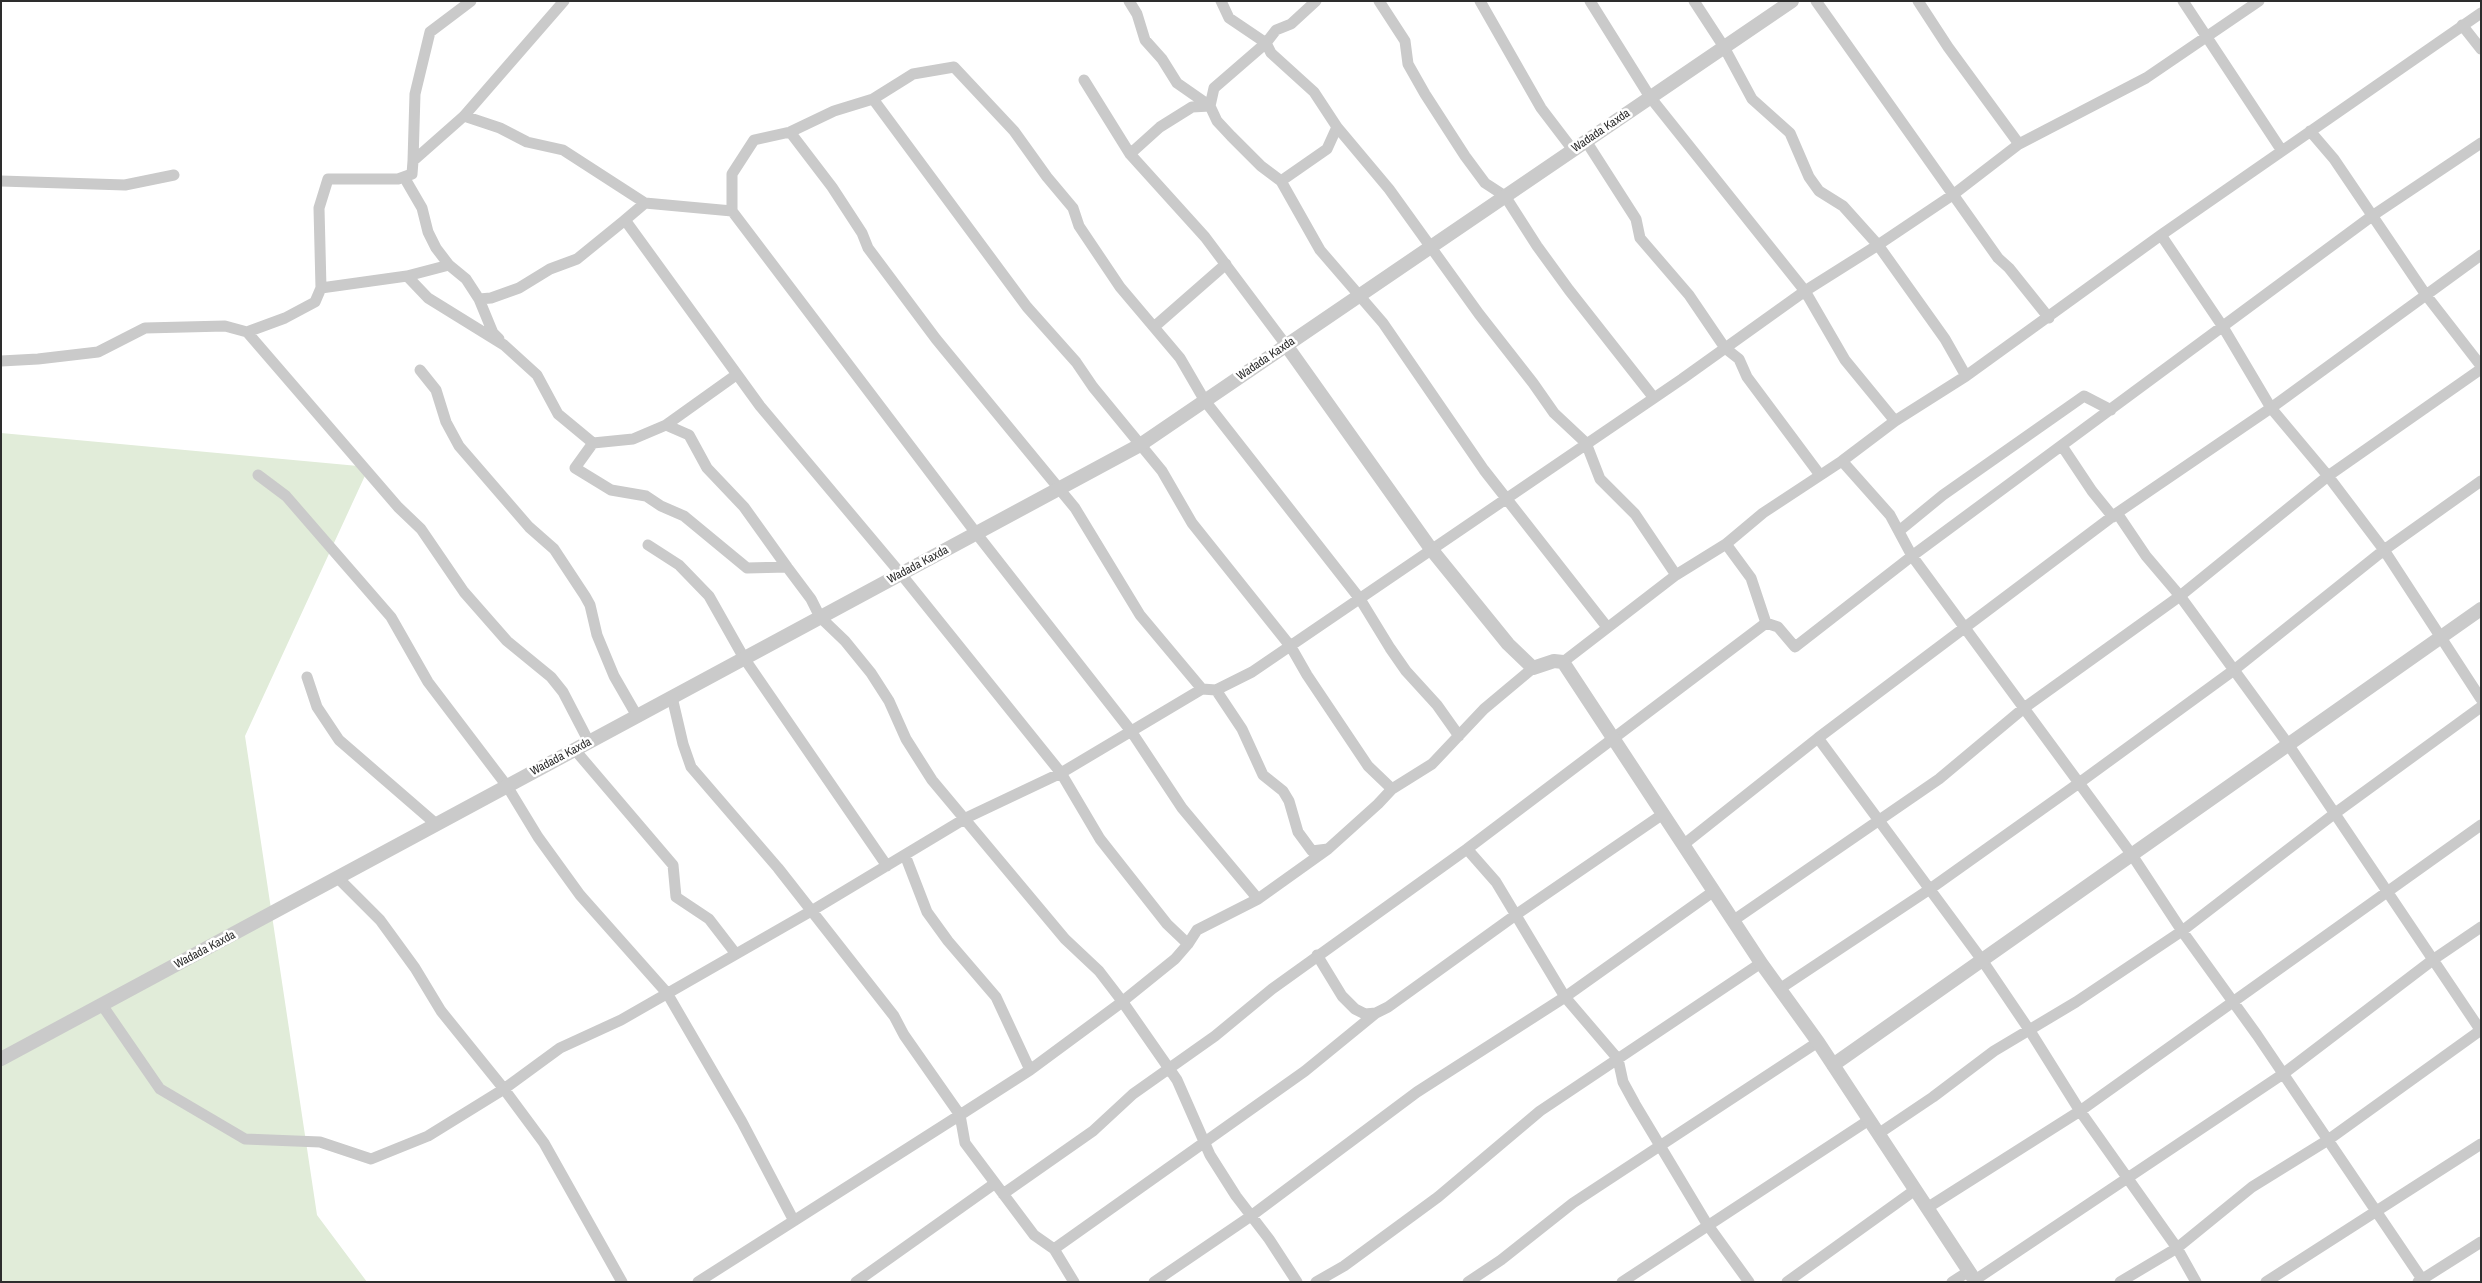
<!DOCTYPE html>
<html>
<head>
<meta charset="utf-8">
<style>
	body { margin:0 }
	#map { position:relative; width:2482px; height:1283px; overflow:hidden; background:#fff; font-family:"Archivo Narrow",sans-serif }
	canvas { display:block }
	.frame { position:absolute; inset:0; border:2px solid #2d2d2d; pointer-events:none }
</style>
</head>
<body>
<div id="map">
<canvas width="2482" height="1283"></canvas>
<div class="frame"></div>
</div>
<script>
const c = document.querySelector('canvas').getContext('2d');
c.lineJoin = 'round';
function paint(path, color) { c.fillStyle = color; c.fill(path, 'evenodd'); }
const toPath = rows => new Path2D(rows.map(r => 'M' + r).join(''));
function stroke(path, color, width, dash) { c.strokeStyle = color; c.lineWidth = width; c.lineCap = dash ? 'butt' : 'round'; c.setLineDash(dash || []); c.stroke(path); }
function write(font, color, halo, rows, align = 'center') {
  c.font = font + ' "Archivo Narrow",sans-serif'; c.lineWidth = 5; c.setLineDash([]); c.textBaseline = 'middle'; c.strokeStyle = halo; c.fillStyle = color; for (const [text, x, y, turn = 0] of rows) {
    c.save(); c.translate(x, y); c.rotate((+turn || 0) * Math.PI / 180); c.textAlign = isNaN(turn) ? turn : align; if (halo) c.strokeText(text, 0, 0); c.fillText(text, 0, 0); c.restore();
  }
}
const green = toPath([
	[1,433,369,467,245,736,317,1215,367,1282,1,1282]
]);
const minor = toPath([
	[564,1,464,116,413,161,412,174,398,179,328,179,319,208,321,288,407,276,428,298,504,345,537,375,558,414,593,443,633,439,666,425,689,435,707,468,744,507,787,567],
	[1129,1,1137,14,1145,40,1162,59,1177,83,1210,106,1192,107,1160,127,1130,154],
	[1221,1,1229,18,1266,43,1271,53,1314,92,1337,127,1389,189,1479,314,1533,383,1554,413,1586,443,1600,479,1635,514,1676,575],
	[1316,1,1291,24,1276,30,1266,43,1214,88,1210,106,1217,121,1231,136,1261,166,1281,181,1320,250,1383,323,1484,470,1607,627],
	[1379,1,1405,41,1408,64,1425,94,1465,156,1485,183,1505,196,1537,246,1569,290,1654,398],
	[1480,1,1541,108,1573,150],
	[1590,1,1650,97,1805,291,1845,360,1895,421],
	[1694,1,1724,47,1752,99,1790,133,1809,177,1819,191,1843,206,1878,245,1945,339,1966,376],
	[1816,1,1998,258,2009,268,2049,318],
	[1918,1,1948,47,2019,144],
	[2183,1,2282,151],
	[2462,25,2481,49],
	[1084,80,1130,154,1205,237,1286,345],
	[873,99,913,74,954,67,1014,131,1047,177,1073,208,1079,226,1120,287,1180,358,1205,401,1360,599,1390,648,1406,671,1437,705,1459,736],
	[464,116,500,128,527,142,563,150,645,203],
	[2310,131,2334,159,2426,295,2481,366],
	[790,132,832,187,862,233,868,248,936,339,1075,508,1140,615,1202,689],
	[1586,141,1636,219,1640,238,1689,295,1725,348,1739,359,1747,377,1820,475],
	[413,161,415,94,430,32,471,1],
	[404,177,422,208,428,232,436,248,449,265,466,279,479,299],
	[1,181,125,185,174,175],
	[1281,181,1327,149,1337,127],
	[732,211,732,174,754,140,790,132,834,111,873,99,1027,307,1076,362,1093,387,1162,471,1192,523,1291,647,1307,675,1368,766,1392,789],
	[2161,235,2223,327,2271,408,2328,476,2384,550,2481,699],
	[407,276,449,265],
	[1154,327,1226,264],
	[247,332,285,318,315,302,321,288],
	[499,339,493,333,479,299,491,298,519,288,550,269,577,259,625,220],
	[1,361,38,359,98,352,145,328,225,326,247,332,398,507,421,529,464,592,507,641,551,677,563,692,589,742],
	[420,370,436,390,446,422,459,446,529,527,554,549,585,596,590,605,597,635,614,676,637,716],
	[666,425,736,375],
	[593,443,575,468,611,490,646,496,661,506,684,516,747,568,787,567,811,599,820,617,845,641,871,673,889,701,906,739,932,780,1065,939,1099,971,1122,1001,1177,1080,1210,1155,1236,1196,1269,1239,1297,1282],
	[2062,446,2092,491,2113,517],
	[1842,461,1890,515,1912,556,2132,855,2182,931,2257,1035,2424,1282],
	[258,475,286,496,391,617,428,682,507,786,538,837,580,895,667,993,742,1122,794,1221],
	[2117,513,2146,556,2180,596,2288,744,2481,1031],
	[1899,531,1943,495,2084,396,2111,410],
	[1726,544,1751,578,1766,623,1778,627,1795,647,1912,556,2372,216,2481,143],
	[648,545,679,565,709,596,744,658,887,866],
	[1563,662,1676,575,1726,544,1763,513,1842,461,1895,421,1966,376,2161,235,2481,13],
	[307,677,317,707,339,740,436,824],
	[1216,690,1242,729,1263,775,1283,791,1289,801,1298,832,1312,851,1328,849,1378,804,1392,789,1432,764,1484,709,1533,668],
	[672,697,683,744,691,767,778,868,894,1016,904,1035,960,1115,1030,1070,1118,1005,1175,959,1188,944],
	[1818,738,1982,960,2030,1031,2080,1111,2177,1248,2196,1282],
	[575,750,673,865,676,897,709,919,736,954],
	[1683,845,1818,738,2117,513,2271,408,2481,255],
	[1467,849,1496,882,1565,997,1618,1059,1623,1082,1635,1104,1707,1224,1749,1282],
	[905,855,927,912,948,941,996,997,1030,1070],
	[338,878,380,920,415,968,441,1011,504,1089,544,1143,622,1282],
	[1258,899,1182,808,1131,731,976,533,732,211,645,203,625,220,760,406,901,574,1061,773,1100,839,1167,924,1188,944,1197,930,1258,899,1328,849],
	[1734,920,1939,779,2024,708,2180,596,2328,476,2481,369],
	[1317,955,1342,996,1355,1009,1365,1014,1376,1013,1388,1007,1517,914,1663,814],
	[1781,988,1930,889,2079,783,2234,670,2384,550,2481,481],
	[102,1005,160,1089,245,1139,320,1142,371,1159,428,1136,504,1089,560,1048,621,1020,813,910,966,818,1061,773,1202,689,1216,690,1252,672,1682,379,1805,291,1878,245,1954,194,2019,144,2146,78,2259,1],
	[1878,1134,1933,1097,1994,1051,2076,1002,2182,931,2334,814,2481,707],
	[1003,1194,1093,1131,1133,1094,1215,1036,1272,989,1467,849,1766,623],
	[1927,1208,2080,1111,2481,825],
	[1054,1249,1305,1071,1376,1013],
	[1975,1280,2283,1074,2434,959,2481,927],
	[698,1282,960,1115,965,1143,1034,1235,1054,1249,1074,1282],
	[856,1282,994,1184],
	[1154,1282,1251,1216,1417,1092,1565,997,1714,891],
	[1316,1282,1344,1266,1438,1197,1540,1111,1761,963],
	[1468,1282,1501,1260,1573,1203,1818,1042],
	[1622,1282,1869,1120],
	[1787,1282,1915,1190],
	[1952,1282,1969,1271],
	[2120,1282,2177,1248,2252,1187,2328,1140,2481,1030],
	[2266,1282,2481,1144],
	[2418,1282,2481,1242]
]);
const tertiary = toPath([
	[1286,345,1431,549,1508,644,1533,668,1554,661,1563,662,1761,963,1818,1042,1976,1282],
	[1,1059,1140,445,1792,1],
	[1833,1065,2481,609]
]);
const streetNames = [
	["Wadada Kaxda",1601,131,-34],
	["Wadada Kaxda",1266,359,-34],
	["Wadada Kaxda",918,565,-28],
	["Wadada Kaxda",561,757,-28],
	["Wadada Kaxda",205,950,-28]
];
paint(green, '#e1ecd9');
stroke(minor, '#cacaca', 11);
stroke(tertiary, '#cacaca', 14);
write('12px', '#2d2d2d', '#fff', streetNames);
</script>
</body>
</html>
